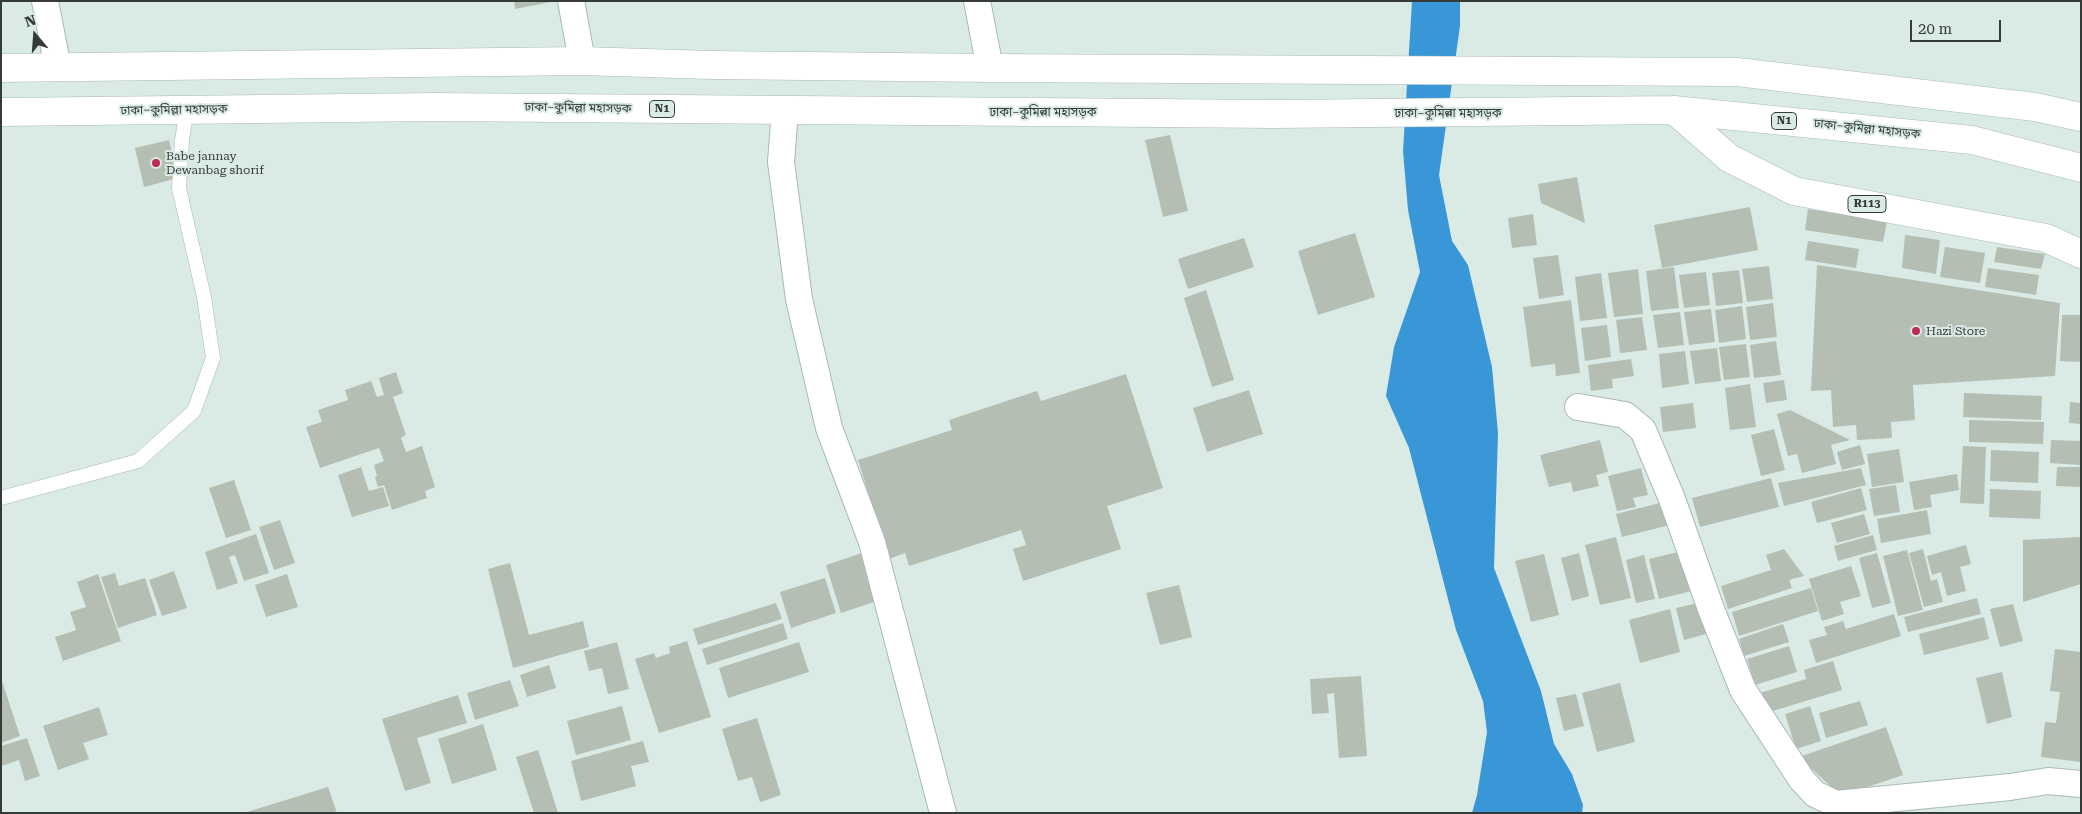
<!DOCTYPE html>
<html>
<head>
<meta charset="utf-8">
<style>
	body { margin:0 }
	#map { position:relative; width:2082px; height:814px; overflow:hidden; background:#daebe6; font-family:"Roboto Serif",serif }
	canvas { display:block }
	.frame { position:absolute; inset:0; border:2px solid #343b39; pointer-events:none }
	.north { position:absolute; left:10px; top:10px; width:50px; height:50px; -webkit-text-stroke:4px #daebe6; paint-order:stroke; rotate:342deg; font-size:14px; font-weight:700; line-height:20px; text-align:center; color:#343b39 }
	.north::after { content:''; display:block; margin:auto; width:18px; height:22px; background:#343b39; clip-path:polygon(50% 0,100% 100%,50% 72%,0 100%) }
	.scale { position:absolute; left:1910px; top:20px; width:91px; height:22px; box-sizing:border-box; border:2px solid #343b39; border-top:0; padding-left:6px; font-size:15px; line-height:18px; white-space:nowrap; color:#343b39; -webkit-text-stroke:4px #daebe6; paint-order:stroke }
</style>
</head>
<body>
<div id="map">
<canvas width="2082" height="814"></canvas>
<div class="frame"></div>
<div class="north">N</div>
<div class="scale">20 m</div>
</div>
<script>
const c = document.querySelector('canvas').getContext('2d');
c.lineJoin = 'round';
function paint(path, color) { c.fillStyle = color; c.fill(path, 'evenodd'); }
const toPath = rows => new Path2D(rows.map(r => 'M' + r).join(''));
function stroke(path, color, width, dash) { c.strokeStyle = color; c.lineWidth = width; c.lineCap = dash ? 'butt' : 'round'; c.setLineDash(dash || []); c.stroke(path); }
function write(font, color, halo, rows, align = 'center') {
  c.font = font + ' "Roboto Serif","Noto Sans Bengali",serif'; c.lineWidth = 4; c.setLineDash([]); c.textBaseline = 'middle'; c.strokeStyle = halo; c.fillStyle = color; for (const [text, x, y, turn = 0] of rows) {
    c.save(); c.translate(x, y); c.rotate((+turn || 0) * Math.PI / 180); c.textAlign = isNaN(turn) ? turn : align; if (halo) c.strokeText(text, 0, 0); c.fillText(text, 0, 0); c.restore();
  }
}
const water = toPath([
	[1412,1,1460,1,1460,26,1439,175,1452,241,1468,265,1492,367,1498,433,1494,568,1541,691,1554,744,1572,774,1583,805,1582,813,1472,813,1477,795,1487,732,1483,701,1456,630,1409,448,1386,396,1394,347,1420,272,1408,210,1403,151]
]);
const building = toPath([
	[514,1,551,1,551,2,515,9],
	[1170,135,1188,211,1163,217,1145,140],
	[169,140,178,178,144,187,135,148],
	[1577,177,1585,223,1541,203,1538,184],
	[1750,207,1758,250,1662,268,1654,225],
	[1808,209,1887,221,1883,242,1805,230],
	[1533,214,1537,245,1512,248,1508,218],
	[1355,233,1375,297,1318,315,1298,251],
	[1905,235,1940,240,1936,274,1902,268],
	[1244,238,1254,267,1188,289,1178,259],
	[1808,241,1859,249,1856,268,1805,260],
	[1945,247,1985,253,1980,283,1940,277],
	[1997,247,2045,254,2041,269,1994,262],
	[1558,255,1564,295,1539,299,1533,258],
	[1817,265,2060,303,2055,376,1913,385,1915,420,1891,422,1892,438,1857,440,1856,425,1833,427,1831,390,1811,391],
	[1769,266,1773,299,1747,302,1742,269],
	[1674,267,1679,308,1651,311,1646,271],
	[1988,268,2039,275,2036,295,1985,287],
	[1638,269,1643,314,1614,317,1608,273],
	[1739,270,1743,303,1716,306,1712,273],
	[1706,272,1710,305,1684,308,1679,275],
	[1601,273,1607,318,1580,321,1575,277],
	[1206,290,1234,380,1212,387,1184,298],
	[1571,300,1580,373,1556,376,1555,364,1531,367,1523,307],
	[1773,303,1777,337,1750,340,1746,307],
	[1742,306,1746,339,1719,343,1715,310],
	[1711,309,1715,342,1689,345,1684,312],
	[1680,312,1684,345,1658,348,1653,315],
	[2062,315,2081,315,2081,362,2060,361],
	[1642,317,1647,350,1620,353,1616,320],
	[1607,325,1611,357,1585,361,1581,328],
	[1776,341,1781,375,1754,378,1750,345],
	[1746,344,1750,377,1724,380,1719,347],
	[1717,348,1721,381,1695,384,1690,351],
	[1685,351,1689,384,1662,388,1659,354],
	[1631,359,1634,376,1612,379,1613,388,1591,391,1588,365],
	[396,372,403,393,393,397,406,435,401,438,406,452,422,446,435,487,425,491,427,498,392,510,384,485,378,487,375,477,377,476,374,465,384,461,379,448,320,468,306,427,322,422,318,410,348,400,345,390,371,381,377,397,384,395,379,378],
	[1126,374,1163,488,1107,506,1121,549,1023,581,1013,549,1026,545,1021,530,909,566,905,553,889,559,858,460,952,430,949,420,1037,391,1041,401],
	[1784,380,1787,400,1766,403,1763,383],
	[1750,384,1756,427,1730,430,1725,388],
	[1249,390,1263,434,1207,452,1193,408],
	[1964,393,2042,396,2041,420,1963,417],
	[2070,402,2081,403,2081,424,2069,423],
	[1693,403,1696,428,1663,432,1660,407],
	[1790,410,1850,440,1831,445,1836,464,1802,473,1797,454,1788,456,1777,414],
	[1969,420,2044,422,2043,444,1969,442],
	[1774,429,1785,470,1761,476,1751,435],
	[1600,440,1608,472,1596,475,1599,486,1573,492,1571,482,1549,487,1540,455],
	[2051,440,2081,441,2081,465,2050,463],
	[1860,445,1865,464,1842,470,1837,452],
	[1963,446,1986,447,1984,504,1960,503],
	[1899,449,1904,482,1872,487,1867,454],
	[1991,450,2039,452,2038,483,1990,481],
	[361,467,369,491,383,487,389,506,352,517,338,475],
	[2057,467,2081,467,2081,487,2056,486],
	[1641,468,1648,495,1633,498,1636,507,1617,511,1608,476],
	[1861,468,1866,485,1784,506,1778,483],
	[1957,474,1959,490,1930,495,1932,507,1914,510,1909,482],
	[1771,478,1779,507,1700,527,1692,498],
	[234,480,251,530,226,538,209,488],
	[1896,485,1900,512,1874,516,1869,489],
	[1861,488,1867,510,1817,523,1811,502],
	[1990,489,2041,491,2040,519,1989,517],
	[1664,502,1670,525,1622,537,1616,514],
	[1927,510,1931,534,1881,543,1877,519],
	[1864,514,1870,534,1837,543,1831,523],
	[280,520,295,563,274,570,259,527],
	[256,534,269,573,244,581,235,555,229,557,238,583,217,590,205,552],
	[1873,535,1877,550,1838,561,1834,546],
	[1616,537,1631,598,1600,605,1585,545],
	[2081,537,2081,584,2023,602,2023,540],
	[1966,545,1971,564,1960,567,1966,591,1947,596,1941,572,1932,575,1927,556],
	[1784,549,1804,576,1789,580,1792,588,1728,609,1721,586,1771,570,1766,555],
	[1923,549,1931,581,1937,579,1943,602,1924,607,1909,553],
	[1907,550,1923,610,1898,616,1883,556],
	[868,551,883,599,841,613,826,565],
	[1682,551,1692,591,1659,599,1649,559],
	[1579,553,1589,596,1572,601,1561,558],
	[1877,553,1891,603,1872,608,1859,558],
	[1544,554,1559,615,1531,622,1515,561],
	[1644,555,1655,599,1636,603,1626,560],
	[510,563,529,635,583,621,589,647,513,668,488,569],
	[1851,566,1861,596,1840,602,1844,614,1822,621,1809,579],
	[174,571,187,608,162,616,149,580],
	[115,573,119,586,145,578,157,615,118,628,101,577],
	[98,574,121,641,63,661,55,637,76,630,70,612,86,607,77,582],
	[287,574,298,607,266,617,255,585],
	[825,578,836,613,791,628,780,592],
	[1179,585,1192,637,1160,645,1146,593],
	[1811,588,1818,611,1739,636,1732,612],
	[1977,598,1981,614,1908,632,1904,617],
	[776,603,782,619,698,645,693,629],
	[1698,603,1706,634,1684,640,1676,608],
	[2013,604,2023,641,2000,647,1990,609],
	[1670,609,1680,652,1640,663,1629,620],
	[1894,614,1901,636,1816,663,1809,640,1827,635,1824,627,1843,621,1846,629],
	[1984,617,1989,639,1924,655,1919,634],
	[783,623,788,639,707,665,702,649],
	[1783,624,1789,642,1744,656,1739,639],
	[687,641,711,717,659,733,635,659,654,653,656,658,670,653,669,647],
	[617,642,629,689,608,694,602,668,589,671,584,651],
	[799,642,809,672,728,698,719,668],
	[1789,646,1797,672,1755,685,1747,659],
	[2055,649,2081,652,2081,762,2041,757,2045,722,2056,723,2060,692,2050,691],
	[1833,661,1842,690,1766,713,1760,693,1806,679,1804,670],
	[549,665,556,688,527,697,520,675],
	[2002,672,2012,717,1987,724,1976,678],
	[1361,676,1367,756,1339,758,1334,693,1327,694,1329,713,1312,714,1310,679],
	[510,680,519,706,475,720,467,693],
	[2,681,20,736,1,743,1,682],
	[1620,683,1635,742,1597,752,1582,693],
	[1576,694,1584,726,1564,731,1556,698],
	[458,695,467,723,417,738,431,783,405,791,382,719],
	[1860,701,1868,725,1826,738,1819,713],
	[622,706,631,740,576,755,567,721],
	[1810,706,1821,741,1796,749,1785,714],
	[99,707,108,735,83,743,89,759,58,770,43,726],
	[757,718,781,795,760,802,752,777,738,781,722,729],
	[483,724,497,770,452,784,438,739],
	[1886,727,1903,775,1841,796,1799,757],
	[27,738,40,776,25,781,19,760,1,766,1,746],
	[643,741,649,762,631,766,636,786,581,801,571,761],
	[538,750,558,813,534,813,516,757],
	[328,787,337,813,247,813,247,812]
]);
const service = toPath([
	[1,498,138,461,194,411,213,358,204,297,179,188,182,140,187,109]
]);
const minor = toPath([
	[45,1,58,68],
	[571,1,582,61],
	[977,1,990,68],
	[785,110,781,162,799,299,829,428,872,542,943,813],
	[1578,407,1625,415,1643,430,1672,499,1711,609,1743,690,1802,780,1815,794,1836,804,2010,787,2048,781,2081,784]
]);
const trunk = toPath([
	[1,68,582,61,711,65,990,68,1737,72,2035,107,2081,117],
	[1674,110,1729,158,1794,191,2046,238,2081,254],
	[1,112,435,107,1275,114,1674,110,1972,140,2081,168]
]);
const markers = [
	[156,163,5,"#bb2b53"],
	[1916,331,5,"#bb2b53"]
];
const shields = [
	[662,109,25],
	[1784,121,25],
	[1867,204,38]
];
const shieldNames = [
	["N1",662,109],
	["N1",1784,121],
	["R113",1867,204]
];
const streetNames = [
	["ঢাকা–কুমিল্লা মহাসড়ক",578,108,1],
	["ঢাকা–কুমিল্লা মহাসড়ক",174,110,-1],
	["ঢাকা–কুমিল্লা মহাসড়ক",1043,112],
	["ঢাকা–কুমিল্লা মহাসড়ক",1448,113],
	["ঢাকা–কুমিল্লা মহাসড়ক",1867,129,6]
];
const poiNames = [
	["Babe jannay",166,156],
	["Dewanbag shorif",166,170],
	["Hazi Store",1926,331]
];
paint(water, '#3a97d7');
paint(building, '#b4beb3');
stroke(service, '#a9b9b5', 15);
stroke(minor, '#a9b9b5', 28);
stroke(trunk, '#a9b9b5', 29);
stroke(service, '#fff', 14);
stroke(minor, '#fff', 26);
stroke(trunk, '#fff', 28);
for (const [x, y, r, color] of markers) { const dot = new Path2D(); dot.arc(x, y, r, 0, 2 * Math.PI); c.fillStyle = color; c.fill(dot); stroke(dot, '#daebe6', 2); }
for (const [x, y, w] of shields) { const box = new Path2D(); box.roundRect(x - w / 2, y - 8.5, w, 17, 4); c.fillStyle = '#daebe6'; c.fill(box); stroke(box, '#343b39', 1); }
write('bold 11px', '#343b39', null, shieldNames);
write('12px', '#343b39', '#daebe6', streetNames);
write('12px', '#343b39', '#daebe6', poiNames, 'left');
</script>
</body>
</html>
